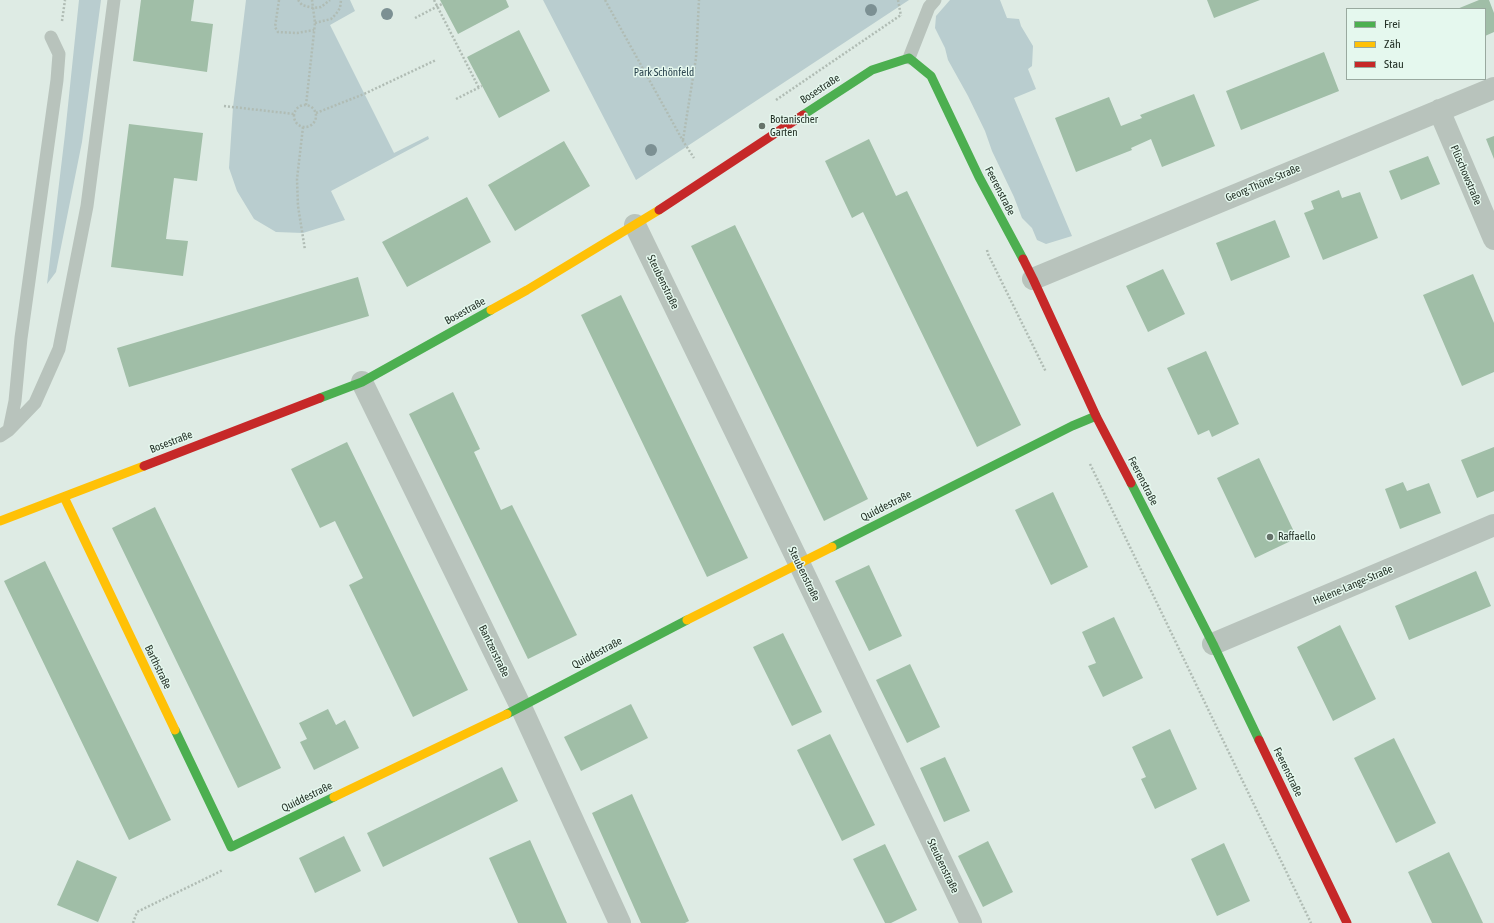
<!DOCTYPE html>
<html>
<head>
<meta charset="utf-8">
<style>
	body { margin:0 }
	#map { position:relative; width:1494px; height:923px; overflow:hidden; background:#deebe4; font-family:"Asap Condensed",sans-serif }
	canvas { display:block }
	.legend { position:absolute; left:1346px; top:8px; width:140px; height:72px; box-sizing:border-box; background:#e5f8ee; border:1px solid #99a99f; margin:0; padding:5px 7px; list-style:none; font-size:12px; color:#263329 }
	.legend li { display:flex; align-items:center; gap:8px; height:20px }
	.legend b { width:20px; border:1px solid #99a99f }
</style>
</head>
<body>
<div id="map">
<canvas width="1494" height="923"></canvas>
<ul class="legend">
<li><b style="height:5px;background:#4caf50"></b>Frei</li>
<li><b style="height:5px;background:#ffc107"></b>Zäh</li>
<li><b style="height:5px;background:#c62828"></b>Stau</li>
</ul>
</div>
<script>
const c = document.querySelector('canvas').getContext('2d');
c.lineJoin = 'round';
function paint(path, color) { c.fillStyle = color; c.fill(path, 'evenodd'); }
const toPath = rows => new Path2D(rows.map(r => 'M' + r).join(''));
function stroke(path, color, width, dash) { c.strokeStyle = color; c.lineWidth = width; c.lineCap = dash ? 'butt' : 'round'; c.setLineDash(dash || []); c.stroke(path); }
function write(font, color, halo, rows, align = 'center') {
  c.font = font + ' "Asap Condensed",sans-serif'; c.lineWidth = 3; c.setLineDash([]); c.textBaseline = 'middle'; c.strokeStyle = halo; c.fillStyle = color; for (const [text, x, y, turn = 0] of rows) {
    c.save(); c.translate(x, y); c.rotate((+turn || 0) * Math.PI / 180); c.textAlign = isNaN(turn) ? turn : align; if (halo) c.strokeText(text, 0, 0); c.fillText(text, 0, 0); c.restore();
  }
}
const green = toPath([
	[79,0,101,0,82,142,56,272,47,284,65,134],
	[246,0,350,0,355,11,330,25,394,153,428,136,429,139,331,191,345,220,303,233,276,232,254,219,237,191,229,168,233,107],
	[543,0,909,0,636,180],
	[950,0,1000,0,1007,18,1019,19,1021,26,1033,46,1032,66,1028,69,1036,89,1014,98,1072,236,1046,244,1037,240,1032,228,1022,218,1014,197,992,151,985,131,968,96,948,60,945,48,935,28,936,16]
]);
const building = toPath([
	[141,0,194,0,191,21,213,24,207,72,133,61],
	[440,0,506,0,509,7,458,34],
	[1207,0,1260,0,1214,18],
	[1479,0,1489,0,1494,13,1494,32,1485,36,1485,9,1457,9],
	[519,30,550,91,499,118,467,57],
	[1324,52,1339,91,1241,130,1226,91],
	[1194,94,1215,146,1162,167,1151,139,1131,148,1132,150,1076,172,1055,118,1109,97,1121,126,1142,118,1140,115],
	[129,124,203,133,197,181,174,178,166,239,188,241,183,276,111,267],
	[1494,136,1494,159,1486,139],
	[869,139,896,196,907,191,1021,425,977,447,863,212,852,218,825,161],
	[564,141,590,186,515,231,488,185],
	[1428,156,1440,184,1401,200,1389,171],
	[1339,190,1342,198,1360,192,1378,238,1323,260,1304,213,1314,209,1311,201],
	[467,197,491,242,407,287,382,242],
	[1275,220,1290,257,1231,281,1216,243],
	[735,225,868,499,824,521,691,246],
	[1163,269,1185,314,1148,332,1126,286],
	[1473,274,1494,323,1494,372,1462,386,1423,295],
	[358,277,369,316,129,387,117,348],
	[621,295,748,558,707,577,581,315],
	[1206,351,1239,424,1212,437,1209,430,1198,435,1167,368],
	[453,392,480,449,474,452,501,510,512,505,577,635,528,659,409,414],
	[347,442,468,690,413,717,349,585,363,578,335,521,320,528,291,469],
	[1494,447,1494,491,1477,498,1461,460],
	[1259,458,1297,538,1255,558,1217,478],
	[1403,482,1407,491,1429,483,1441,513,1400,529,1385,489],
	[1053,492,1088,567,1051,585,1015,510],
	[155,507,281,768,238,788,112,528],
	[45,561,171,820,129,840,4,581],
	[869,565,902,636,869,651,835,581],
	[1476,571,1491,606,1409,640,1395,606],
	[1114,617,1143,678,1103,697,1088,666,1096,663,1082,632],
	[1340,625,1376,699,1333,721,1297,647],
	[783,633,822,712,792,726,753,647],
	[910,664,940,727,907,743,876,680],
	[631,704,648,738,581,771,564,737],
	[328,709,336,725,345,720,359,748,314,770,300,742,307,739,299,723],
	[1170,729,1197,789,1155,809,1141,779,1146,777,1132,747],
	[830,734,875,825,842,841,797,750],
	[1394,738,1436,823,1396,843,1354,758],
	[945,757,970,811,944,822,920,768],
	[502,767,518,801,383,867,367,833],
	[632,794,689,921,685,923,641,923,592,813],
	[344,836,361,871,315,893,299,858],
	[530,840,558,903,567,923,518,923,489,858],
	[988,841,1013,892,983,907,958,856],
	[1224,843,1250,901,1217,916,1191,859],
	[885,844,917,910,891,923,885,923,853,859],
	[1449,852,1467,889,1483,923,1432,923,1408,872],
	[77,860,117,877,98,922,57,905]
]);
const path = toPath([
	[279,0,275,27,278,32,297,33,314,30],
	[298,0,302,5,313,8,321,7,330,0],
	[434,0,479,88],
	[605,0,683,141,694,158],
	[898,0,901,16],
	[415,18,442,4],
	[62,21,65,0],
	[315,23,331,19,336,14,340,8,341,0],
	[456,99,482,86],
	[776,100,901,15],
	'294 116a11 11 0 1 1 22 0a11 11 0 1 1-22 0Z',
	[306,105,315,23,312,0],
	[224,106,294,114],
	[316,113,364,94,436,60],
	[303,127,297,179,298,206,305,250],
	[683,140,696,58,699,0],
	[987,250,988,254,1046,372],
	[1090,464,1311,923],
	[133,923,137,912,223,870]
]);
const lane = toPath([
	[909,58,929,7,935,0],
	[9,430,35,403,59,349,87,206,114,0],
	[0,436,9,430,15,401,21,338,57,80,59,54,51,37]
]);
const street = toPath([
	[1439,110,1494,239],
	[635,225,799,563,971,923],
	[1033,279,1494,88],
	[362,382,521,707,620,923],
	[1213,644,1494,525]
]);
const fast = toPath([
	[803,115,872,70,909,58,931,76,979,177,1023,259],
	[320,398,362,382,491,310],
	[1131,483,1213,644,1259,740],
	[832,547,1072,426,1096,416],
	[507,714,687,620],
	[175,730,231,847,334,797]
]);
const slow = toPath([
	[491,310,527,290,659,210],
	[64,497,175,730],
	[0,521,144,466],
	[687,620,832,547],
	[334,797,507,714]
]);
const jam = toPath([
	[659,210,803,115],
	[1023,259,1033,279,1096,416,1131,483],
	[144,466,320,398],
	[1259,740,1347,923]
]);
const trees = [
	[871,10],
	[387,14],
	[651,150]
];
const markers = [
	[762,126,4,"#66736a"],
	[1270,537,4,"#66736a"]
];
const parkNames = [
	["Park Schönfeld",664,73]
];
const streetNames = [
	["Bosestraße",820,89,-33],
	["Plüschowstraße",1466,175,67],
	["Georg-Thöne-Straße",1263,183,-23],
	["Feerenstraße",1000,191,63],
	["Steubenstraße",663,282,64],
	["Bosestraße",465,311,-29],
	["Bosestraße",171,442,-21],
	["Feerenstraße",1143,481,63],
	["Quiddestraße",886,506,-27],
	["Steubenstraße",804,574,64],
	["Helene-Lange-Straße",1353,585,-23],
	["Bantzerstraße",494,651,64],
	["Quiddestraße",597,653,-28],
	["Barthstraße",158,667,64],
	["Feerenstraße",1288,772,64],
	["Quiddestraße",307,797,-26],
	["Steubenstraße",943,866,64]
];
const poiNames = [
	["Botanischer",770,120],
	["Garten",770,133],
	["Raffaello",1278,537]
];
paint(green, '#b9cdcf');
paint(building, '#a0bea7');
stroke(path, '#b0bcb4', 2.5, [2, 2]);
stroke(lane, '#b8c3bc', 13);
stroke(street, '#b8c3bc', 22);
stroke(fast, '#4caf50', 9);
stroke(slow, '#ffc107', 9);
stroke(jam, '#c62828', 9);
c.fillStyle = '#7c9093';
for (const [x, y] of trees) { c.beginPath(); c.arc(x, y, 6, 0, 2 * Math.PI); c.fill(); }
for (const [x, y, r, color] of markers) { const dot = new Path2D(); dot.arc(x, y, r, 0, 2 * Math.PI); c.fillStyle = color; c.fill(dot); stroke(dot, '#e5f8ee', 1.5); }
write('11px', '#2c4650', '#e5f8ee', parkNames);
write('11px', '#263329', '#e5f8ee', streetNames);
write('11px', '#263329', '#e5f8ee', poiNames, 'left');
</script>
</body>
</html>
